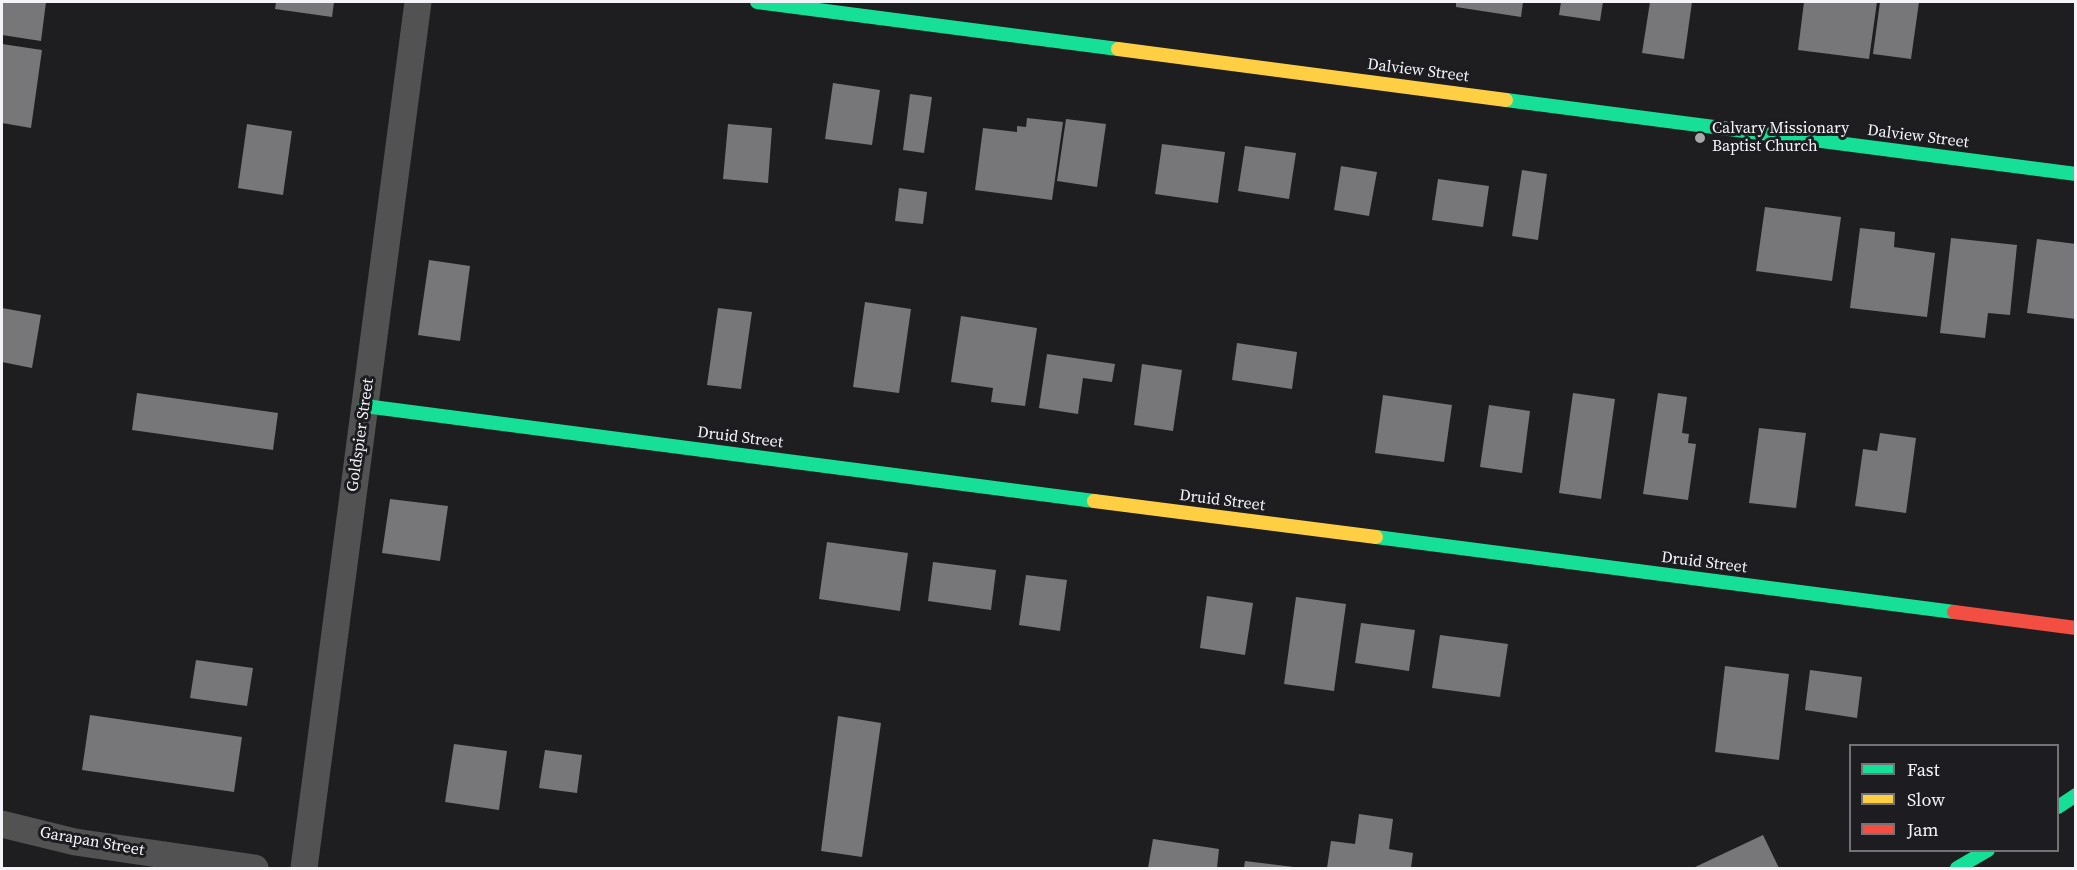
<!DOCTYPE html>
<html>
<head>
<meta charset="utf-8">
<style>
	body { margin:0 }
	#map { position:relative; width:2077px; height:870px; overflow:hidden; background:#1e1e20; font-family:"Source Serif 4",serif }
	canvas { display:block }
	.frame { position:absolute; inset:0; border:3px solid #f4f4f8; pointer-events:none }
	.legend { position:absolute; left:1849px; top:744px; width:210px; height:108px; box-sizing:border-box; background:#1d1d21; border:2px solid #737377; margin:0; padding:8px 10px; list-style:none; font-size:18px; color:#f4f4f8 }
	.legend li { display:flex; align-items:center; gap:12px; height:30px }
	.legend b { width:30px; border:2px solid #737377 }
</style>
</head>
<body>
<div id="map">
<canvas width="2077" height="870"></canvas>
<div class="frame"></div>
<ul class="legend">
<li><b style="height:8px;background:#16e098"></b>Fast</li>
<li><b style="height:8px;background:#ffcf43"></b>Slow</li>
<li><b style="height:8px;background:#f24e42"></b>Jam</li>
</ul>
</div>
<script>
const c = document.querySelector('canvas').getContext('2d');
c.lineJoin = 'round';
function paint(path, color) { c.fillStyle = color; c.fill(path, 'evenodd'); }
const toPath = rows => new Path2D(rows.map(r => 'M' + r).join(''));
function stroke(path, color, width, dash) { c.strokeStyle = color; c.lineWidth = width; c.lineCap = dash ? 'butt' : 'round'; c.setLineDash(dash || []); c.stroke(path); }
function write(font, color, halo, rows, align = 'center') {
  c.font = font + ' "Source Serif 4",serif'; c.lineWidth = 6; c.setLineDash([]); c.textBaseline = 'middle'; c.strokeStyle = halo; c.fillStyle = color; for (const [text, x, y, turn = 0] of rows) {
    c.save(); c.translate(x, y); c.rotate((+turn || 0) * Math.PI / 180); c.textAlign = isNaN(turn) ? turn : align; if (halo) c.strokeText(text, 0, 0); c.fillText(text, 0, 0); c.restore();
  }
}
const building = toPath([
	[2,2,46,2,41,41,2,35],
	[276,2,334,2,332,17,275,9],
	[1456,2,1523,2,1521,17,1456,7],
	[1561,2,1603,2,1600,21,1559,15],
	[1650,2,1692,2,1684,59,1642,53],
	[1804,2,1877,2,1869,59,1798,50],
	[1880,2,1919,2,1911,59,1873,54],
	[2,44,42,50,31,128,2,123],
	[833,83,880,90,872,145,825,139],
	[910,94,932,97,924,153,903,150],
	[1027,118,1063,122,1052,200,975,190,983,128,1017,132,1017,126,1026,127],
	[1066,119,1106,124,1097,187,1057,181],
	[247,124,292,131,283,195,238,188],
	[728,124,772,128,768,183,723,179],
	[1162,144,1225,152,1218,203,1155,194],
	[1245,146,1296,153,1289,199,1238,191],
	[1341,166,1377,172,1369,216,1334,210],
	[1522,170,1547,174,1538,240,1512,236],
	[1438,179,1489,186,1483,227,1432,220],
	[899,188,927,192,923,224,895,221],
	[1765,207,1841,217,1832,281,1756,271],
	[1860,228,1895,232,1894,247,1935,253,1927,317,1850,308],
	[1951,238,2017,245,2010,315,1988,313,1985,338,1940,333],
	[2037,239,2076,244,2076,319,2027,313],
	[429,260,470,266,460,341,418,335],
	[865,302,911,309,899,393,853,387],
	[2,308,41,315,32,368,2,362],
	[718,308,752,312,741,389,707,385],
	[961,316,1037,328,1025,406,991,402,993,388,951,382],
	[1237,343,1297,352,1292,389,1232,380],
	[1047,354,1115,364,1112,382,1083,378,1078,414,1039,408],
	[1142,364,1182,370,1173,431,1134,425],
	[137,393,278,413,273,450,132,430],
	[1573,393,1615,399,1601,499,1559,493],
	[1658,393,1687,397,1682,433,1689,434,1688,443,1696,444,1688,500,1643,494],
	[1383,395,1452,405,1444,462,1375,453],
	[1489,405,1530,411,1522,473,1480,467],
	[1759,428,1806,433,1796,508,1749,503],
	[1880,433,1916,438,1906,513,1855,506,1863,449,1877,451],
	[390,499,448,506,440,561,382,553],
	[827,542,908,553,900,611,819,599],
	[933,562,996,570,991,610,928,601],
	[1026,575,1067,580,1060,631,1019,625],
	[1207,596,1253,603,1245,655,1200,648],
	[1296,597,1346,604,1334,691,1284,684],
	[1361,623,1415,630,1409,671,1355,663],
	[1440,635,1508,644,1500,697,1432,688],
	[196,660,253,668,247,706,190,698],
	[1725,666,1789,674,1779,760,1715,752],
	[1810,670,1862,677,1857,718,1805,710],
	[90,715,242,737,234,792,82,770],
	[838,716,881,723,862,857,821,851],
	[454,744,507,751,499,810,445,802],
	[545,750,582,755,577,793,539,788],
	[1359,814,1393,819,1389,849,1413,853,1411,868,1327,868,1331,841,1355,844],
	[1763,835,1779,868,1693,868],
	[1153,839,1219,849,1217,868,1148,868],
	[1245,861,1294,867,1294,868,1244,868]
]);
const street = toPath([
	[2,824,75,842,255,868],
	[304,868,418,2]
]);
const fast = toPath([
	[757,2,1118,49],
	[1506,100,2076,174],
	[365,406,1094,501],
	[1376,537,1954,612],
	[2058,807,2076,795],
	[1957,868,1988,850]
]);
const slow = toPath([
	[1118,49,1506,100],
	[1094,501,1376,537]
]);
const jam = toPath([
	[1954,612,2076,628]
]);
const markers = [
	[1700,138,6,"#a9a9ac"]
];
const streetNames = [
	["Dalview Street",1418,71,7],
	["Dalview Street",1918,137,7],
	["Goldspier Street",361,435,-82],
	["Druid Street",740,438,7],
	["Druid Street",1222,501,7],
	["Druid Street",1704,563,7],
	["Garapan Street",92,842,10]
];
const poiNames = [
	["Calvary Missionary",1712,129],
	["Baptist Church",1712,147]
];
paint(building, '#77777a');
stroke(street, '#525253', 27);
stroke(fast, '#16e098', 14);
stroke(slow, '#ffcf43', 14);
stroke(jam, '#f24e42', 14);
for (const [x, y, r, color] of markers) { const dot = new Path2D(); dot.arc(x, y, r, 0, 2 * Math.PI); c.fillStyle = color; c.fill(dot); stroke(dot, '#1d1d21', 2); }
write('16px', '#f4f4f8', '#1d1d21', streetNames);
write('16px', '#f4f4f8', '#1d1d21', poiNames, 'left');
</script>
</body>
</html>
